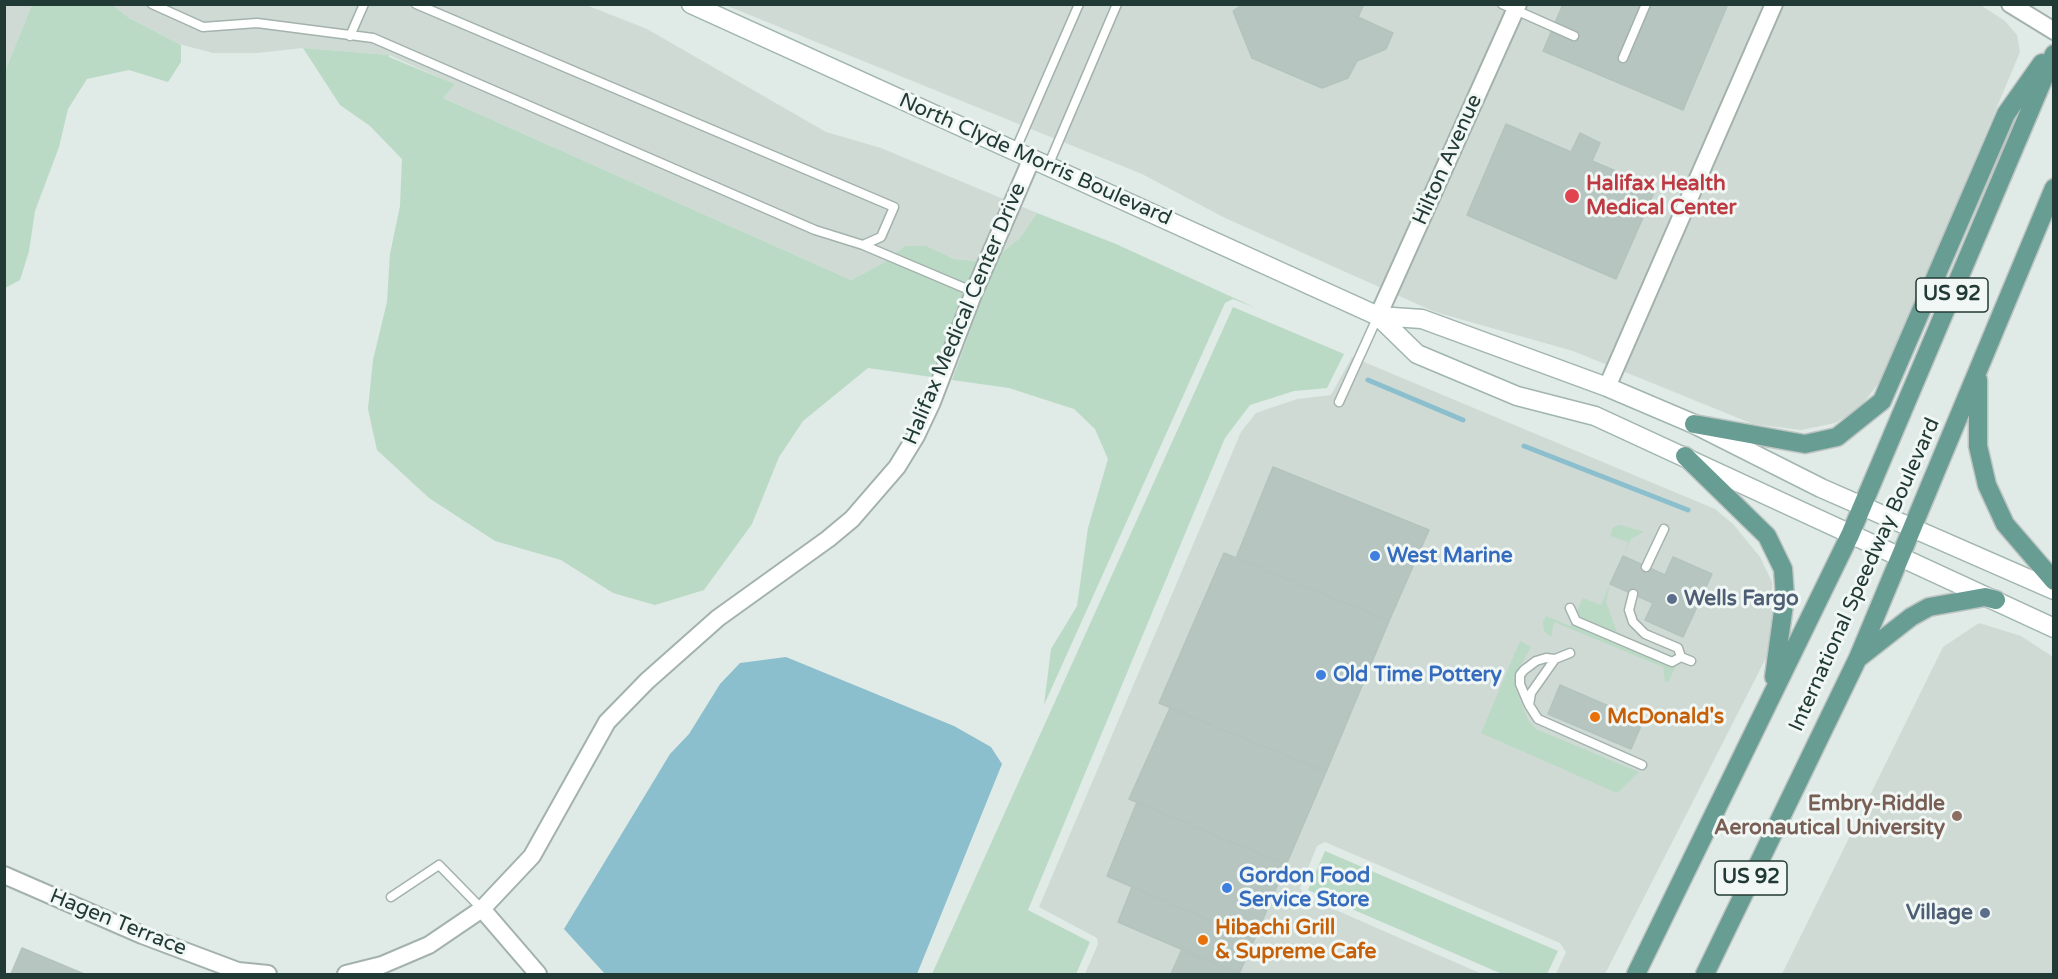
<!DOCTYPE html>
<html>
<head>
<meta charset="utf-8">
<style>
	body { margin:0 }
	#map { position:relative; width:2058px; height:979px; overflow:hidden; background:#e0eae6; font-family:"Varela Round",sans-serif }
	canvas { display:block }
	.frame { position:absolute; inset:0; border:6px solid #223a35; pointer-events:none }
</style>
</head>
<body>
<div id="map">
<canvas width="2058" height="979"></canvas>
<div class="frame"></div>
</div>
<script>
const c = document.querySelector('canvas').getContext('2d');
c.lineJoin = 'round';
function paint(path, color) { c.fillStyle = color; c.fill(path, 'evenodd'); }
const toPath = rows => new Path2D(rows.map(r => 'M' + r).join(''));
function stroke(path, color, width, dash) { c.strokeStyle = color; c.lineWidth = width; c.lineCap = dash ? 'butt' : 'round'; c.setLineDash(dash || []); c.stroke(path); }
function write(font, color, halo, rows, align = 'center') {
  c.font = font + ' "Varela Round",sans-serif'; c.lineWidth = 6; c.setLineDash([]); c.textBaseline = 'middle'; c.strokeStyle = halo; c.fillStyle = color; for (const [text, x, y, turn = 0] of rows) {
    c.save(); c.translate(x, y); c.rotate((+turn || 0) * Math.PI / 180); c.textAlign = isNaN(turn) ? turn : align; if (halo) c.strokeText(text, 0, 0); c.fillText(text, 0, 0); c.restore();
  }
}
const built = toPath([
	[1979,4,2005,21,2017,35,2020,52,1884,376,1858,410,1835,423,1801,430,1753,424,1573,351,1435,312,1225,218,1142,174,725,5],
	[5,5,32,5,5,71],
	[113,5,586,5,647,29,826,132,881,148,1037,213,1020,238,996,257,977,261,954,259,927,246,905,246,885,262,851,280,443,98,454,84,389,55,303,48,257,53,213,53,179,44,129,18],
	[1352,357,1715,509,1733,524,1760,557,1772,582,1772,617,1767,656,1605,974,1556,974,1566,952,1560,943,1325,842,1317,846,1300,888,1306,897,1482,974,1085,974,1098,944,1097,938,1039,907,1241,432,1256,413,1297,399,1331,395],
	[1979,623,2021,636,2053,657,2053,974,1782,974,1943,647]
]);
const green = toPath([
	[32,5,113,5,129,18,181,45,181,62,168,82,129,70,87,79,68,109,59,147,35,211,29,251,20,280,5,288,5,71],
	[303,48,389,55,389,57,455,84,443,98,851,280,885,262,905,246,927,246,954,259,977,261,996,257,1020,238,1037,213,1116,244,1256,308,1233,299,1225,303,1044,705,1051,649,1077,606,1088,528,1108,459,1095,429,1074,409,1009,388,952,380,986,287,968,279,932,377,868,368,803,421,779,457,752,524,704,590,655,605,613,593,561,560,495,541,429,498,377,450,368,409,373,360,387,302,390,254,400,206,402,159,370,126,340,105],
	[1233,307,1344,354,1327,388,1294,391,1250,405,1225,438,1028,910,1090,942,1076,974,932,974],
	[1621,525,1644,532,1631,539,1623,556,1628,542,1610,536,1613,527],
	[1610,584,1606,602,1617,632,1679,659,1669,681,1665,682,1663,667,1554,622,1551,637,1544,631,1543,622,1546,616,1570,626,1583,598,1601,605],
	[1520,641,1531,647,1516,674,1515,688,1528,720,1536,729,1639,772,1617,793,1481,733],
	[1325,851,1558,951,1547,974,1502,974,1308,890]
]);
const water = toPath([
	[786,657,954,726,991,747,1002,764,917,974,605,974,564,929,670,754,689,734,720,684,740,663]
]);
const stream = toPath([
	[1368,380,1463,420],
	[1524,446,1688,510]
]);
const building = toPath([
	[1243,4,1364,4,1358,17,1393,33,1386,49,1357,61,1348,78,1322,88,1252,58,1233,11,1243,4],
	[1563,4,1728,4,1683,110,1543,51,1563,4],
	[1506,124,1571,152,1580,133,1600,143,1592,161,1656,188,1616,279,1467,215,1506,124],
	[1273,467,1429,530,1389,621,1236,558,1273,467],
	[1224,553,1389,621,1326,772,1159,703,1224,553],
	[1623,556,1665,575,1673,557,1712,574,1683,637,1645,620,1653,603,1610,584,1623,556],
	[1560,685,1643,721,1631,749,1548,714,1560,685],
	[1170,708,1326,772,1286,865,1129,799,1170,708],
	[1137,802,1286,865,1254,940,1107,876,1137,802],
	[1132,887,1254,940,1239,974,1118,922,1132,887],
	[22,948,84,974,11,974,22,948],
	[1182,949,1239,974,1171,974,1182,949]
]);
const service = toPath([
	[152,4,203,27,257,23,373,38,815,230,863,245,881,237,894,207,416,4],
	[1502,4,1574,36],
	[350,36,364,4],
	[1623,58,1646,4],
	[1015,151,1079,4],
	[1048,166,1117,4],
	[863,245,974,292],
	[1339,402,1378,316],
	[1646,567,1664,529],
	[1633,594,1629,610,1633,622,1645,634,1678,648,1681,657,1691,661],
	[1570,608,1576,621,1672,662,1681,657],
	[1555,659,1531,693,1529,705,1538,719,1642,765],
	[1528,703,1520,684,1520,675,1524,670,1536,661,1546,658,1555,659,1570,653],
	[391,897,439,865,482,909]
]);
const minor = toPath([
	[2010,4,2054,31],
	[1378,316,1518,4],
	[1607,387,1774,4],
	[4,875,142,935,238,971,268,974],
	[482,909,532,856,607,722,647,681,718,618,828,539,852,519,897,467,916,436,932,402,974,292,1032,158],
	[346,974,382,965,429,945,482,909,538,974]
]);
const secondary = toPath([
	[691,4,1378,316,1422,319,1607,387,1694,424,1821,488,2054,590],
	[1378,316,1417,354,1517,396,1595,416,2054,628]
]);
const primary = toPath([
	[1978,380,1978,446,1987,485,2005,524,2054,581],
	[1694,424,1805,444,1837,437,1882,401,2006,114,2042,63],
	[1685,456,1767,536,1783,569,1785,597,1774,677],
	[1860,657,1911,617,1929,607,1985,597,1996,600],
	[1636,974,1850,535,2054,54],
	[1705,974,1858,658,2054,188]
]);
const markers = [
	[1572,196,8,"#e0444e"],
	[1375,556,6,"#3f7fe0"],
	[1672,599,6,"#5c6f8a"],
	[1321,675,6,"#3f7fe0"],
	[1595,717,6,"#e8710a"],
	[1957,816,6,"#8d6e63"],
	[1227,888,6,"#3f7fe0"],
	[1985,913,6,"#5c6f8a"],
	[1203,940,6,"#e8710a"]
];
const shields = [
	[1952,295,72],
	[1751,878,72]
];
const shieldNames = [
	["US 92",1952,295],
	["US 92",1751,878]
];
const streetNames = [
	["North Clyde Morris Boulevard",1035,160,24],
	["Hilton Avenue",1448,160,-66],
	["Halifax Medical Center Drive",965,314,-67],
	["International Speedway Boulevard",1865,575,-66],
	["Hagen Terrace",118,923,22]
];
const healthNames = [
	["Halifax Health",1586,184],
	["Medical Center",1586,208]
];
const shopNames = [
	["West Marine",1387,556],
	["Old Time Pottery",1333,675],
	["Gordon Food",1239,876],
	["Service Store",1239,900]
];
const serviceNames = [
	["Wells Fargo",1684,599],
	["Village",1973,913,"right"]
];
const foodNames = [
	["McDonald's",1607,717],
	["Hibachi Grill",1215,928],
	["& Supreme Cafe",1215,952]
];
const educationNames = [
	["Embry-Riddle",1945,804],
	["Aeronautical University",1945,828]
];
paint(built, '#cfdad5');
paint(green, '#badac5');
paint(water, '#8bbfcd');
stroke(stream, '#8bbfcd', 5);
paint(building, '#b6c5bf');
stroke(building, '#b3c3be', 1.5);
stroke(service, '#a3b2ad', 11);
stroke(minor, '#a3b2ad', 20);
stroke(secondary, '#a0b5af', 21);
stroke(primary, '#bdc4c2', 21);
stroke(service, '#fff', 8);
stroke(minor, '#fff', 16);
stroke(secondary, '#fff', 18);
stroke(primary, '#679d93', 18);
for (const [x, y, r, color] of markers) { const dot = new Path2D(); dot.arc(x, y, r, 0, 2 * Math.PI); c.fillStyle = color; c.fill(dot); stroke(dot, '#f0f7f4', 2); }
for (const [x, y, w] of shields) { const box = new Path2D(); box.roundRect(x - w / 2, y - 17, w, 34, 4.5); c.fillStyle = '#f0f7f4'; c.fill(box); stroke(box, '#223a35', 1.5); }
write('bold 20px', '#223a35', null, shieldNames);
write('21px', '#223a35', '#f0f7f4', streetNames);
write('bold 21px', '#be3a42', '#f0f7f4', healthNames, 'left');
write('bold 21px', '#366cbe', '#f0f7f4', shopNames, 'left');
write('bold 21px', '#4e5e75', '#f0f7f4', serviceNames, 'left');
write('bold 21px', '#c56008', '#f0f7f4', foodNames, 'left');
write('bold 21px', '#785e54', '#f0f7f4', educationNames, 'right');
</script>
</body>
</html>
